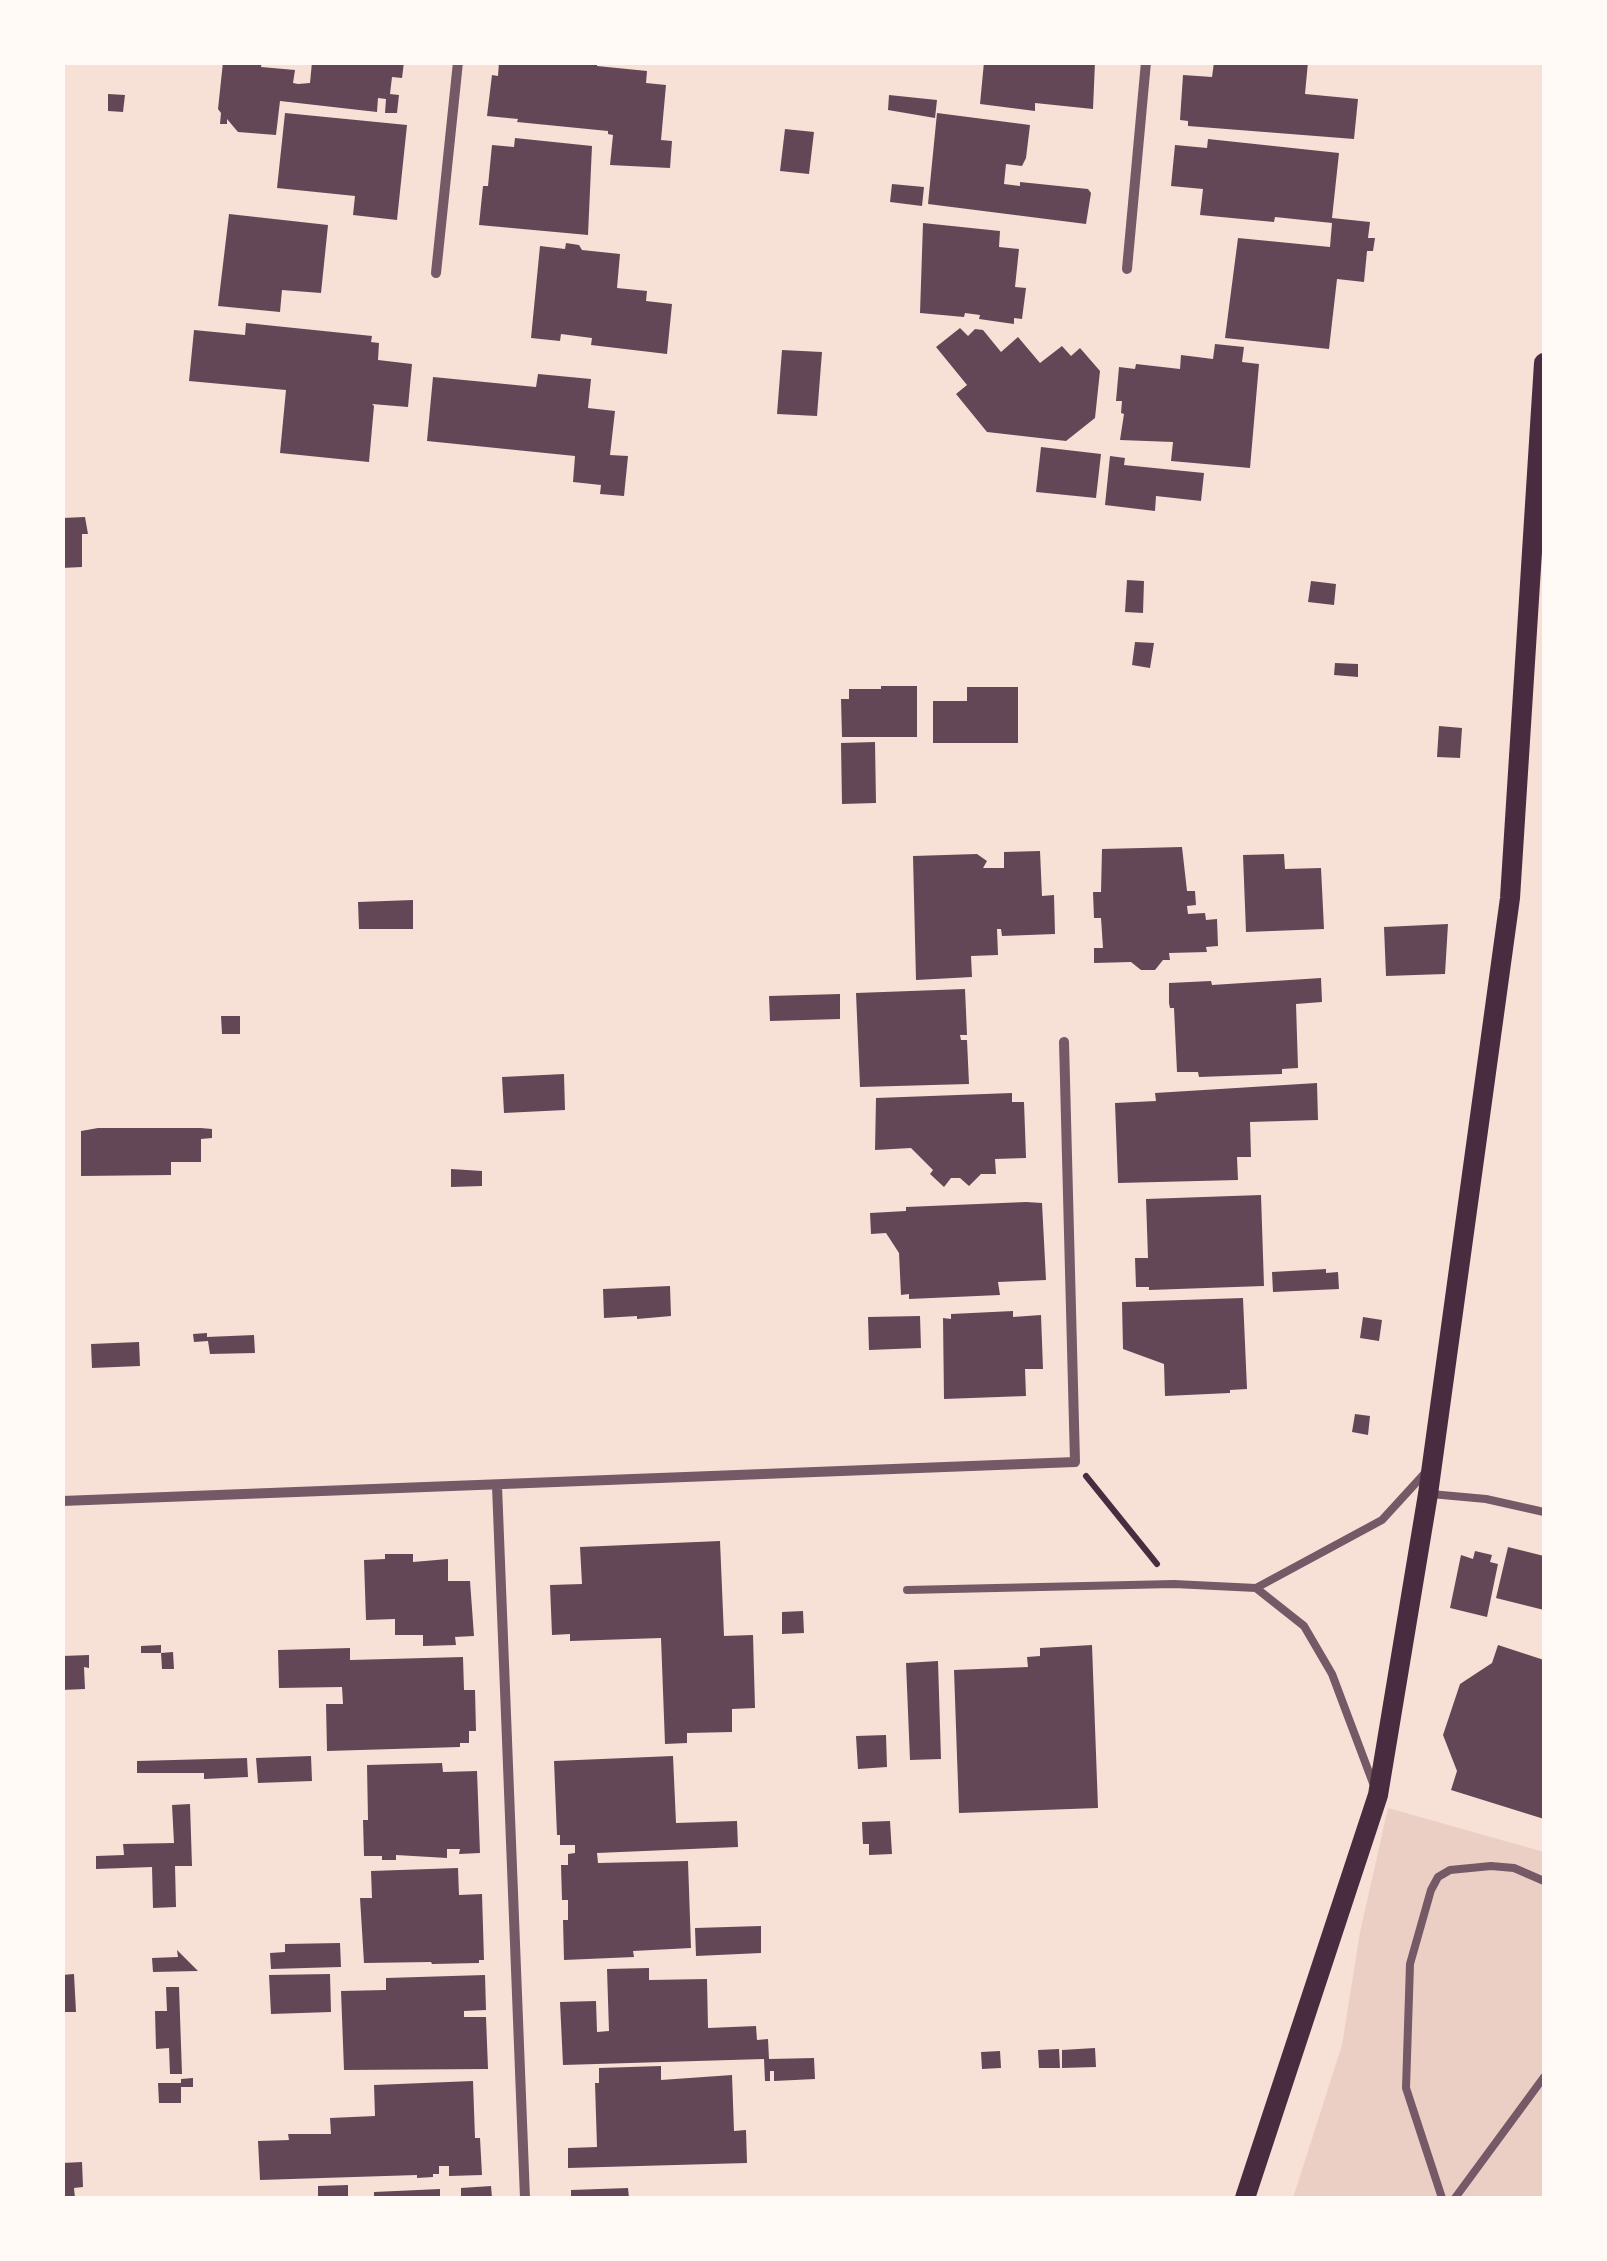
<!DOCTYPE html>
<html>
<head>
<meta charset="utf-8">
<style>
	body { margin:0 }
	#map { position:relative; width:1607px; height:2261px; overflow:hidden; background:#f7e1d7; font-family:Helvetica,sans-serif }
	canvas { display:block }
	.frame { position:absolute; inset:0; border:65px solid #fffaf5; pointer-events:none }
</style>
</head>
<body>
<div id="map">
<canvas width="1607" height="2261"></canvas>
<div class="frame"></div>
</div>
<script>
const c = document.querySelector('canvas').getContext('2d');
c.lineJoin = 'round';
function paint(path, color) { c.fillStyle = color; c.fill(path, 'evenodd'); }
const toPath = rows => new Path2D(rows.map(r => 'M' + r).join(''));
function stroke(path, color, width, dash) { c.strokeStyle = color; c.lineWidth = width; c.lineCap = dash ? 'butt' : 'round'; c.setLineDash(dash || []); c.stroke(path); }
const green = toPath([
	[1388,1808,1544,1852,1544,2198,1293,2198,1342,2045,1360,1932]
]);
const building = toPath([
	[223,62,262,62,261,67,295,70,293,83,298,84,310,83,312,62,404,62,402,78,392,77,390,94,399,95,397,113,385,113,386,99,378,98,377,112,280,101,276,135,238,132,227,119,227,124,220,124,221,113,218,109],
	[499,62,597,62,597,66,647,71,646,83,666,85,661,140,672,141,670,168,610,165,613,135,608,134,608,131,517,122,518,119,487,116,492,75,498,76],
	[984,62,1095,62,1093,109,1035,103,1035,111,980,104],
	[1214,62,1308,62,1305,94,1358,99,1354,139,1188,126,1188,121,1180,120,1183,75,1212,77],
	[108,94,125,95,123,112,108,111],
	[889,95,937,100,935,118,888,110],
	[285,113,407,125,397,220,353,215,355,196,277,188],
	[937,113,1030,125,1026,158,1022,166,1006,164,1004,184,1020,186,1020,182,1088,189,1091,193,1086,224,928,204],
	[785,129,814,132,809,174,780,171],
	[515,138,592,146,588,235,479,225,483,186,488,186,492,145,514,147],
	[1208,139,1339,153,1332,218,1370,222,1368,238,1375,238,1373,251,1367,251,1364,282,1337,279,1329,349,1225,338,1238,238,1330,247,1332,223,1275,217,1274,222,1200,215,1203,189,1171,186,1175,145,1207,148],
	[892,184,924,187,922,206,890,202],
	[229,214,328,225,321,293,282,290,280,312,218,306],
	[923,223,1000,231,999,247,1019,249,1015,287,1026,288,1022,319,1014,318,1014,324,979,319,980,315,965,313,964,317,920,313],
	[566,243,579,245,582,250,620,254,617,288,647,291,646,301,672,304,667,354,591,345,592,338,561,334,560,341,531,338,540,246,565,249],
	[246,323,372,336,371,342,379,343,378,360,412,364,408,407,372,404,374,406,369,462,280,453,286,390,189,381,194,330,245,335],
	[960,328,968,336,975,329,983,330,1001,352,1018,337,1040,363,1062,346,1071,356,1080,348,1100,371,1095,418,1066,441,987,432,956,394,967,385,936,347],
	[1215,344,1244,347,1242,362,1259,364,1250,468,1171,461,1173,442,1120,440,1124,414,1121,413,1122,401,1116,401,1119,367,1135,369,1136,364,1180,369,1181,355,1213,359],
	[782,350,822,352,817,416,777,414],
	[538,374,591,379,588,408,615,411,610,455,628,456,624,496,600,494,601,485,573,482,575,456,427,441,433,377,536,387],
	[1041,447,1101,454,1096,498,1036,492],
	[1110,456,1125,458,1124,465,1204,473,1201,501,1156,496,1155,511,1105,505],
	[85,517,88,534,82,534,82,567,62,568,62,518],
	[1127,580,1144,581,1143,613,1125,612],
	[1311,581,1336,584,1334,605,1308,602],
	[1135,642,1154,643,1150,668,1132,665],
	[1335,663,1358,664,1358,677,1334,675],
	[881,686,917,686,917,737,842,737,841,699,849,699,849,689,881,689],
	[967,687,1018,687,1018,743,933,743,933,701,967,701],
	[1439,726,1462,728,1460,758,1437,757],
	[875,742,876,803,842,804,841,743],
	[1182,847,1187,891,1195,891,1196,905,1187,906,1188,914,1205,913,1206,920,1217,919,1218,946,1206,947,1207,952,1169,953,1170,960,1163,960,1155,970,1141,970,1131,962,1094,963,1094,948,1103,948,1101,918,1094,918,1093,892,1101,892,1102,849],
	[1040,851,1042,896,1054,895,1055,934,1002,936,1001,929,997,929,998,955,971,956,972,977,916,980,913,856,977,854,987,861,983,868,1004,868,1004,852],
	[1284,854,1285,869,1321,868,1324,929,1246,932,1243,855],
	[413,900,413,929,359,929,358,902],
	[1448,924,1445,974,1386,976,1384,927],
	[1321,978,1322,1002,1296,1004,1298,1068,1282,1069,1282,1074,1199,1077,1198,1072,1177,1072,1174,1008,1170,1008,1169,1003,1169,983,1211,981,1212,985],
	[965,989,967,1035,960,1035,961,1040,967,1040,969,1084,860,1087,856,993],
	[840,994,840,1019,770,1021,769,996],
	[221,1016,240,1016,240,1034,222,1034],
	[564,1074,565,1110,504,1113,502,1077],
	[1317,1083,1318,1120,1250,1122,1251,1157,1237,1157,1238,1180,1118,1183,1115,1103,1156,1101,1155,1093],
	[1012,1093,1012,1102,1024,1102,1026,1158,995,1159,996,1174,981,1174,969,1186,960,1178,951,1178,944,1187,930,1174,933,1170,911,1148,875,1150,876,1098],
	[98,1128,201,1128,212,1129,212,1138,201,1139,201,1162,171,1162,171,1175,81,1176,81,1131],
	[451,1169,482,1171,482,1186,451,1187],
	[1261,1195,1264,1286,1149,1290,1149,1287,1136,1287,1135,1258,1148,1258,1146,1199],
	[1026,1202,1042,1203,1046,1280,998,1282,1000,1295,909,1299,909,1294,901,1295,899,1253,886,1233,871,1234,870,1213,906,1211,906,1207],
	[1326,1269,1326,1273,1338,1272,1339,1289,1273,1292,1272,1272],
	[670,1286,671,1316,637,1319,637,1316,604,1318,603,1289],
	[1243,1298,1247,1389,1230,1390,1230,1393,1165,1396,1164,1364,1123,1349,1122,1302],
	[1013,1311,1013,1317,1041,1315,1043,1369,1025,1369,1026,1396,944,1399,943,1318,951,1319,951,1314],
	[920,1316,921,1348,869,1350,868,1317],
	[1363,1317,1382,1320,1379,1341,1360,1338],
	[207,1333,207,1337,254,1335,255,1353,210,1354,208,1341,194,1342,193,1334],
	[139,1342,140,1366,92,1368,91,1344],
	[1355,1414,1370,1416,1368,1435,1352,1432],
	[720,1541,724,1636,753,1635,755,1708,732,1709,732,1732,687,1733,687,1743,665,1744,661,1638,570,1641,570,1634,552,1635,550,1585,582,1584,580,1547],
	[1508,1547,1544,1556,1544,1610,1496,1598],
	[1475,1551,1492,1555,1490,1562,1498,1564,1487,1617,1450,1608,1461,1555,1473,1559],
	[385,1554,413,1554,413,1562,448,1559,448,1581,470,1581,474,1636,455,1637,456,1645,423,1646,423,1635,395,1635,395,1619,366,1620,364,1560,385,1559],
	[803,1611,804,1633,782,1634,782,1612],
	[161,1645,161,1653,173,1652,174,1669,162,1669,161,1653,141,1653,141,1646],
	[1092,1645,1098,1808,959,1813,954,1670,1028,1667,1027,1657,1040,1656,1040,1648],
	[1498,1645,1544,1660,1544,1819,1451,1790,1457,1771,1443,1735,1460,1684,1492,1663],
	[350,1648,350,1660,463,1657,464,1690,475,1690,476,1731,469,1731,469,1743,460,1743,460,1747,327,1751,326,1704,343,1704,342,1687,279,1688,278,1650],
	[89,1655,89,1668,84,1667,85,1689,62,1690,62,1656],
	[938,1661,941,1759,910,1760,906,1663],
	[886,1735,887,1767,858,1769,856,1736],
	[311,1756,312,1781,258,1783,256,1758],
	[673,1756,676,1823,737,1821,738,1847,597,1853,598,1863,688,1861,691,1948,633,1951,634,1957,564,1960,563,1920,568,1920,568,1900,562,1900,561,1865,568,1865,568,1854,575,1853,575,1845,560,1845,560,1835,557,1835,554,1761],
	[247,1758,248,1777,204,1779,204,1773,137,1773,137,1761],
	[442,1763,443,1772,477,1771,480,1853,459,1854,460,1849,447,1849,447,1858,396,1855,396,1860,382,1860,382,1856,364,1856,363,1820,368,1820,367,1765],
	[190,1804,192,1866,175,1866,176,1907,153,1908,152,1867,96,1869,96,1856,124,1855,123,1844,174,1843,172,1805],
	[890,1821,892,1854,869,1855,869,1844,863,1844,862,1822],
	[458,1868,459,1895,482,1894,484,1960,479,1960,479,1963,432,1964,431,1962,364,1963,360,1898,372,1898,371,1871],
	[761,1926,761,1953,696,1956,695,1928],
	[340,1943,341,1967,271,1969,270,1953,285,1952,285,1944],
	[177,1950,198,1971,153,1972,152,1958,178,1957],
	[649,1968,649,1980,707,1979,708,2028,756,2026,757,2040,768,2039,769,2059,814,2058,815,2079,774,2081,774,2071,770,2071,770,2081,765,2081,764,2059,563,2065,560,2002,596,2001,597,2032,609,2031,607,1969],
	[74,1974,76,2012,62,2012,62,1975],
	[330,1974,331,2012,271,2014,269,1975],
	[485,1975,486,2010,464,2011,464,2017,486,2017,488,2069,344,2070,341,1991,386,1990,386,1978],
	[166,1987,179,1987,182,2074,170,2074,169,2048,156,2049,155,2011,167,2011],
	[1095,2048,1096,2067,1062,2068,1062,2050],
	[1059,2049,1060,2068,1039,2068,1038,2050],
	[1000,2051,1001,2068,982,2069,981,2052],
	[661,2066,661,2080,732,2075,734,2131,746,2130,747,2163,568,2168,568,2148,597,2147,595,2083,599,2083,599,2068],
	[193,2078,193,2087,181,2087,181,2103,159,2103,158,2083,181,2083,181,2079],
	[473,2081,475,2138,480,2138,482,2175,449,2176,449,2166,439,2166,439,2174,433,2174,433,2177,417,2178,417,2175,260,2180,258,2141,289,2140,288,2134,331,2134,330,2118,375,2116,374,2085],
	[82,2162,83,2187,74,2188,75,2198,62,2198,62,2163],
	[348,2185,348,2198,318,2198,318,2186],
	[491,2186,492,2198,461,2198,461,2188],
	[628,2188,629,2198,571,2198,571,2190],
	[440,2189,440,2198,374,2198,374,2192]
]);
const path = toPath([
	[1086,1476,1157,1564]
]);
const service = toPath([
	[1431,1494,1486,1499,1544,1512],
	[907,1590,1174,1584,1256,1588],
	[1373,1783,1332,1674,1304,1626,1256,1588,1382,1520,1425,1473],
	[1442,2198,1406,2088,1410,1964,1431,1890,1438,1877,1450,1870,1491,1866,1514,1868,1544,1881],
	[1455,2198,1544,2077]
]);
const minor = toPath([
	[1127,269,1146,62],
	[436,273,458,62],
	[497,1486,525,2198],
	[62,1501,1075,1462,1064,1042]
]);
const secondary = toPath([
	[1245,2198,1378,1795,1428,1494,1510,898,1544,363]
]);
paint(green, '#ebcfc5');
paint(building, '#644757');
stroke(path, '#4a2c40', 6);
stroke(service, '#755966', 8);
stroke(minor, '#755966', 10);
stroke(secondary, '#4a2c40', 20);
</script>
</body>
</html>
